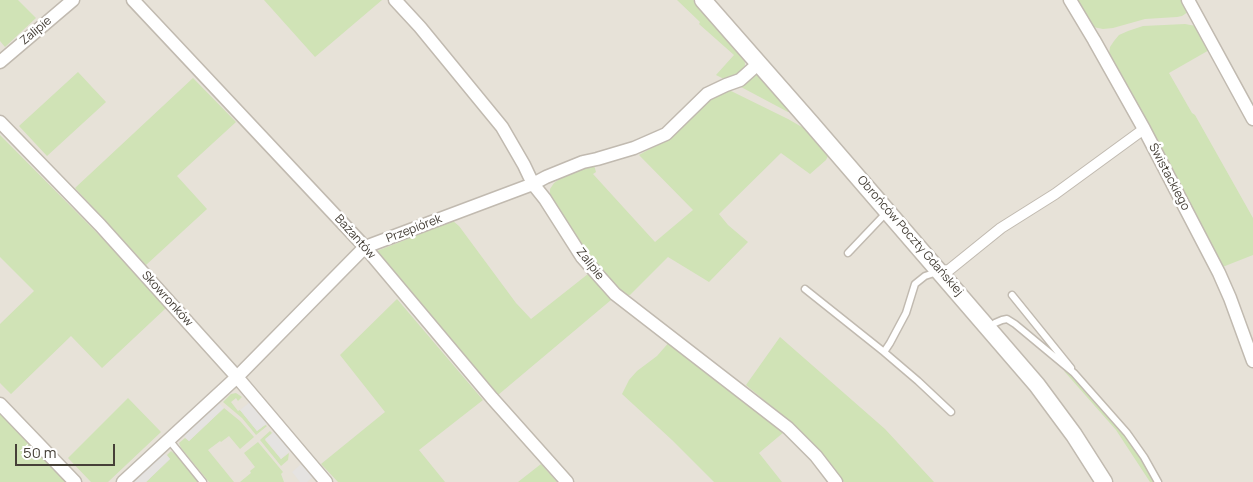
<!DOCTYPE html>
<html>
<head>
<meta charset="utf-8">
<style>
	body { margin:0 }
	#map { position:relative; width:1253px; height:482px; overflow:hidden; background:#f3f0e9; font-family:Manrope,sans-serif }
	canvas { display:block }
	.scale { position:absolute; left:15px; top:444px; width:100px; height:22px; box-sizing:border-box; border:2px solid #464038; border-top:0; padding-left:6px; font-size:15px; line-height:18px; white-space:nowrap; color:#464038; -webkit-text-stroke:4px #fff; paint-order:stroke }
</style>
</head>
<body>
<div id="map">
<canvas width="1253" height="482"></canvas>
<div class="scale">50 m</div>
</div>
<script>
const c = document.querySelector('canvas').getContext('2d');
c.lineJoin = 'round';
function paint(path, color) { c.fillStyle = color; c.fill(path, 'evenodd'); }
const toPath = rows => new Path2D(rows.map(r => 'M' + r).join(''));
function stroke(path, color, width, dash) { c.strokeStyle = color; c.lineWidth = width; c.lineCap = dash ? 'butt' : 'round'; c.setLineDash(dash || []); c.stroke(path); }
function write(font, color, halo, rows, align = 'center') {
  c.font = font + ' Manrope,sans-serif'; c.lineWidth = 5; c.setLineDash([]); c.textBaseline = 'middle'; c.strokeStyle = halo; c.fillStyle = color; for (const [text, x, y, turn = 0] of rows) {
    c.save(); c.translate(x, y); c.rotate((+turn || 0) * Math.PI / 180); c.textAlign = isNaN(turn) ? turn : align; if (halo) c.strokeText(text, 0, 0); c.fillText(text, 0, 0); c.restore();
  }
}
const residential = toPath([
	[0,0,1253,0,1253,482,59,482,0,414]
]);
const green = toPath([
	[0,0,18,0,36,18,5,47,0,41],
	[264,0,382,0,315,57],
	[677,0,693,0,699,6,744,56,745,64,744,72,738,76,724,79,716,75,734,55,699,24,700,22],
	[1073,0,1184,0,1188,12,1182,16,1177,17,1145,19,1113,28,1103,29,1093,27],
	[1185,24,1196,26,1211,49,1169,73,1192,113,1195,115,1253,218,1253,255,1220,268,1109,54,1110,47,1114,41,1119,35,1128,31,1143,26],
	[78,72,106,102,47,156,19,126],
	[752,74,759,74,792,112,788,112,741,87,741,85],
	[193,78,236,122,177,176,207,209,146,265,75,188],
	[727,89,788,119,807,130,825,151,828,156,826,160,810,174,781,153,719,214,728,225,748,242,709,282,668,257,630,295,625,295,586,254,550,197,550,189,554,183,574,169,594,165,596,172,593,174,655,242,693,210,639,155,664,141,698,107],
	[0,135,104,240,166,308,102,368,71,336,11,394,0,383,0,324,34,291,0,257],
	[453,221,459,226,516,303,531,319,588,274,611,300,498,395,377,251],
	[397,299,483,400,419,450,445,482,338,482,321,464,385,412,340,355],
	[780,337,885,429,934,482,844,482,834,468,791,423,746,385],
	[671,340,784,432,759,453,782,482,714,482,672,440,622,394,629,380,637,371,657,356],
	[1064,371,1068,372,1076,379,1124,434,1150,470,1156,482,1150,482,1116,430],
	[236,393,242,397,238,401,236,398,231,402,238,411,240,410,257,431,265,425,267,426,256,435,242,418,223,402,231,394],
	[128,398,161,432,108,482,91,482,68,458],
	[224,408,240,421,254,437,240,449,229,436,221,442,220,441,208,450,234,482,209,482,181,448,179,443,185,438,189,441],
	[0,413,69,482,0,482],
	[270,431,272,433,265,440,281,459,289,453,288,460,281,466,260,440],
	[258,442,283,472,281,474,284,482,240,482,251,473,250,471,255,467,244,453],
	[171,451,176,455,199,482,146,482,170,459,167,455],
	[541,464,557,482,518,482]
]);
const parking = toPath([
	[214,398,224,408,189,441,179,431],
	[255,398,273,419,257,431,240,410],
	[280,427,296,446,281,459,265,439],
	[160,448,170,459,146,482,123,482],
	[307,459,318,473,307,482,300,482,292,472]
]);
const service = toPath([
	[848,253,887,212],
	[805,289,884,352,918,381,951,412],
	[1012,295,1071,368],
	[989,328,995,323,1002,320,1007,319,1015,324,1074,373,1127,433,1144,457,1158,482],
	[884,352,890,343,906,313,915,284,925,276,937,272],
	[169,440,203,482]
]);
const pedestrian = toPath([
	[940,271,949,270,1001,228,1055,194,1144,129]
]);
const minor = toPath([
	[133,0,365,247,492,398,567,482],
	[395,0,420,27,502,127,524,165,533,184,545,199,582,257,615,294,788,428,816,456,836,482],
	[1070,0,1094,40,1144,129,1219,273,1230,298,1253,361],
	[1188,0,1253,119],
	[0,62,73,0],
	[0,122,100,225,237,377,326,482],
	[0,404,75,482],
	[123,482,237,377,365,247,533,184,546,177,583,162,597,159,634,148,666,134,707,94,726,85,740,80,759,63]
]);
const tertiary = toPath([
	[703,0,811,123,1037,385,1074,435,1104,482]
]);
const streetNames = [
	["Zalipie",36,31,-40],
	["Świstackiego",1169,177,62],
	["Przepiórek",414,229,-21],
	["Obrońców Poczty Gdańskiej",910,236,49],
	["Bażantów",355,237,48],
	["Zalipie",590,264,52],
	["Skowronków",167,299,48]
];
paint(residential, '#e7e2d8');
paint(green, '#d0e3b6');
paint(parking, '#e5e3e1');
stroke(service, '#c1bab0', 9);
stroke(pedestrian, '#c1bab0', 12);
stroke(minor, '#c1bab0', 15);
stroke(tertiary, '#c1bab0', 19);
stroke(service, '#fff', 6);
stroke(pedestrian, '#fff', 10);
stroke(minor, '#fff', 12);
stroke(tertiary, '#fff', 16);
write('12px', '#464038', '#fff', streetNames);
</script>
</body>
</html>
